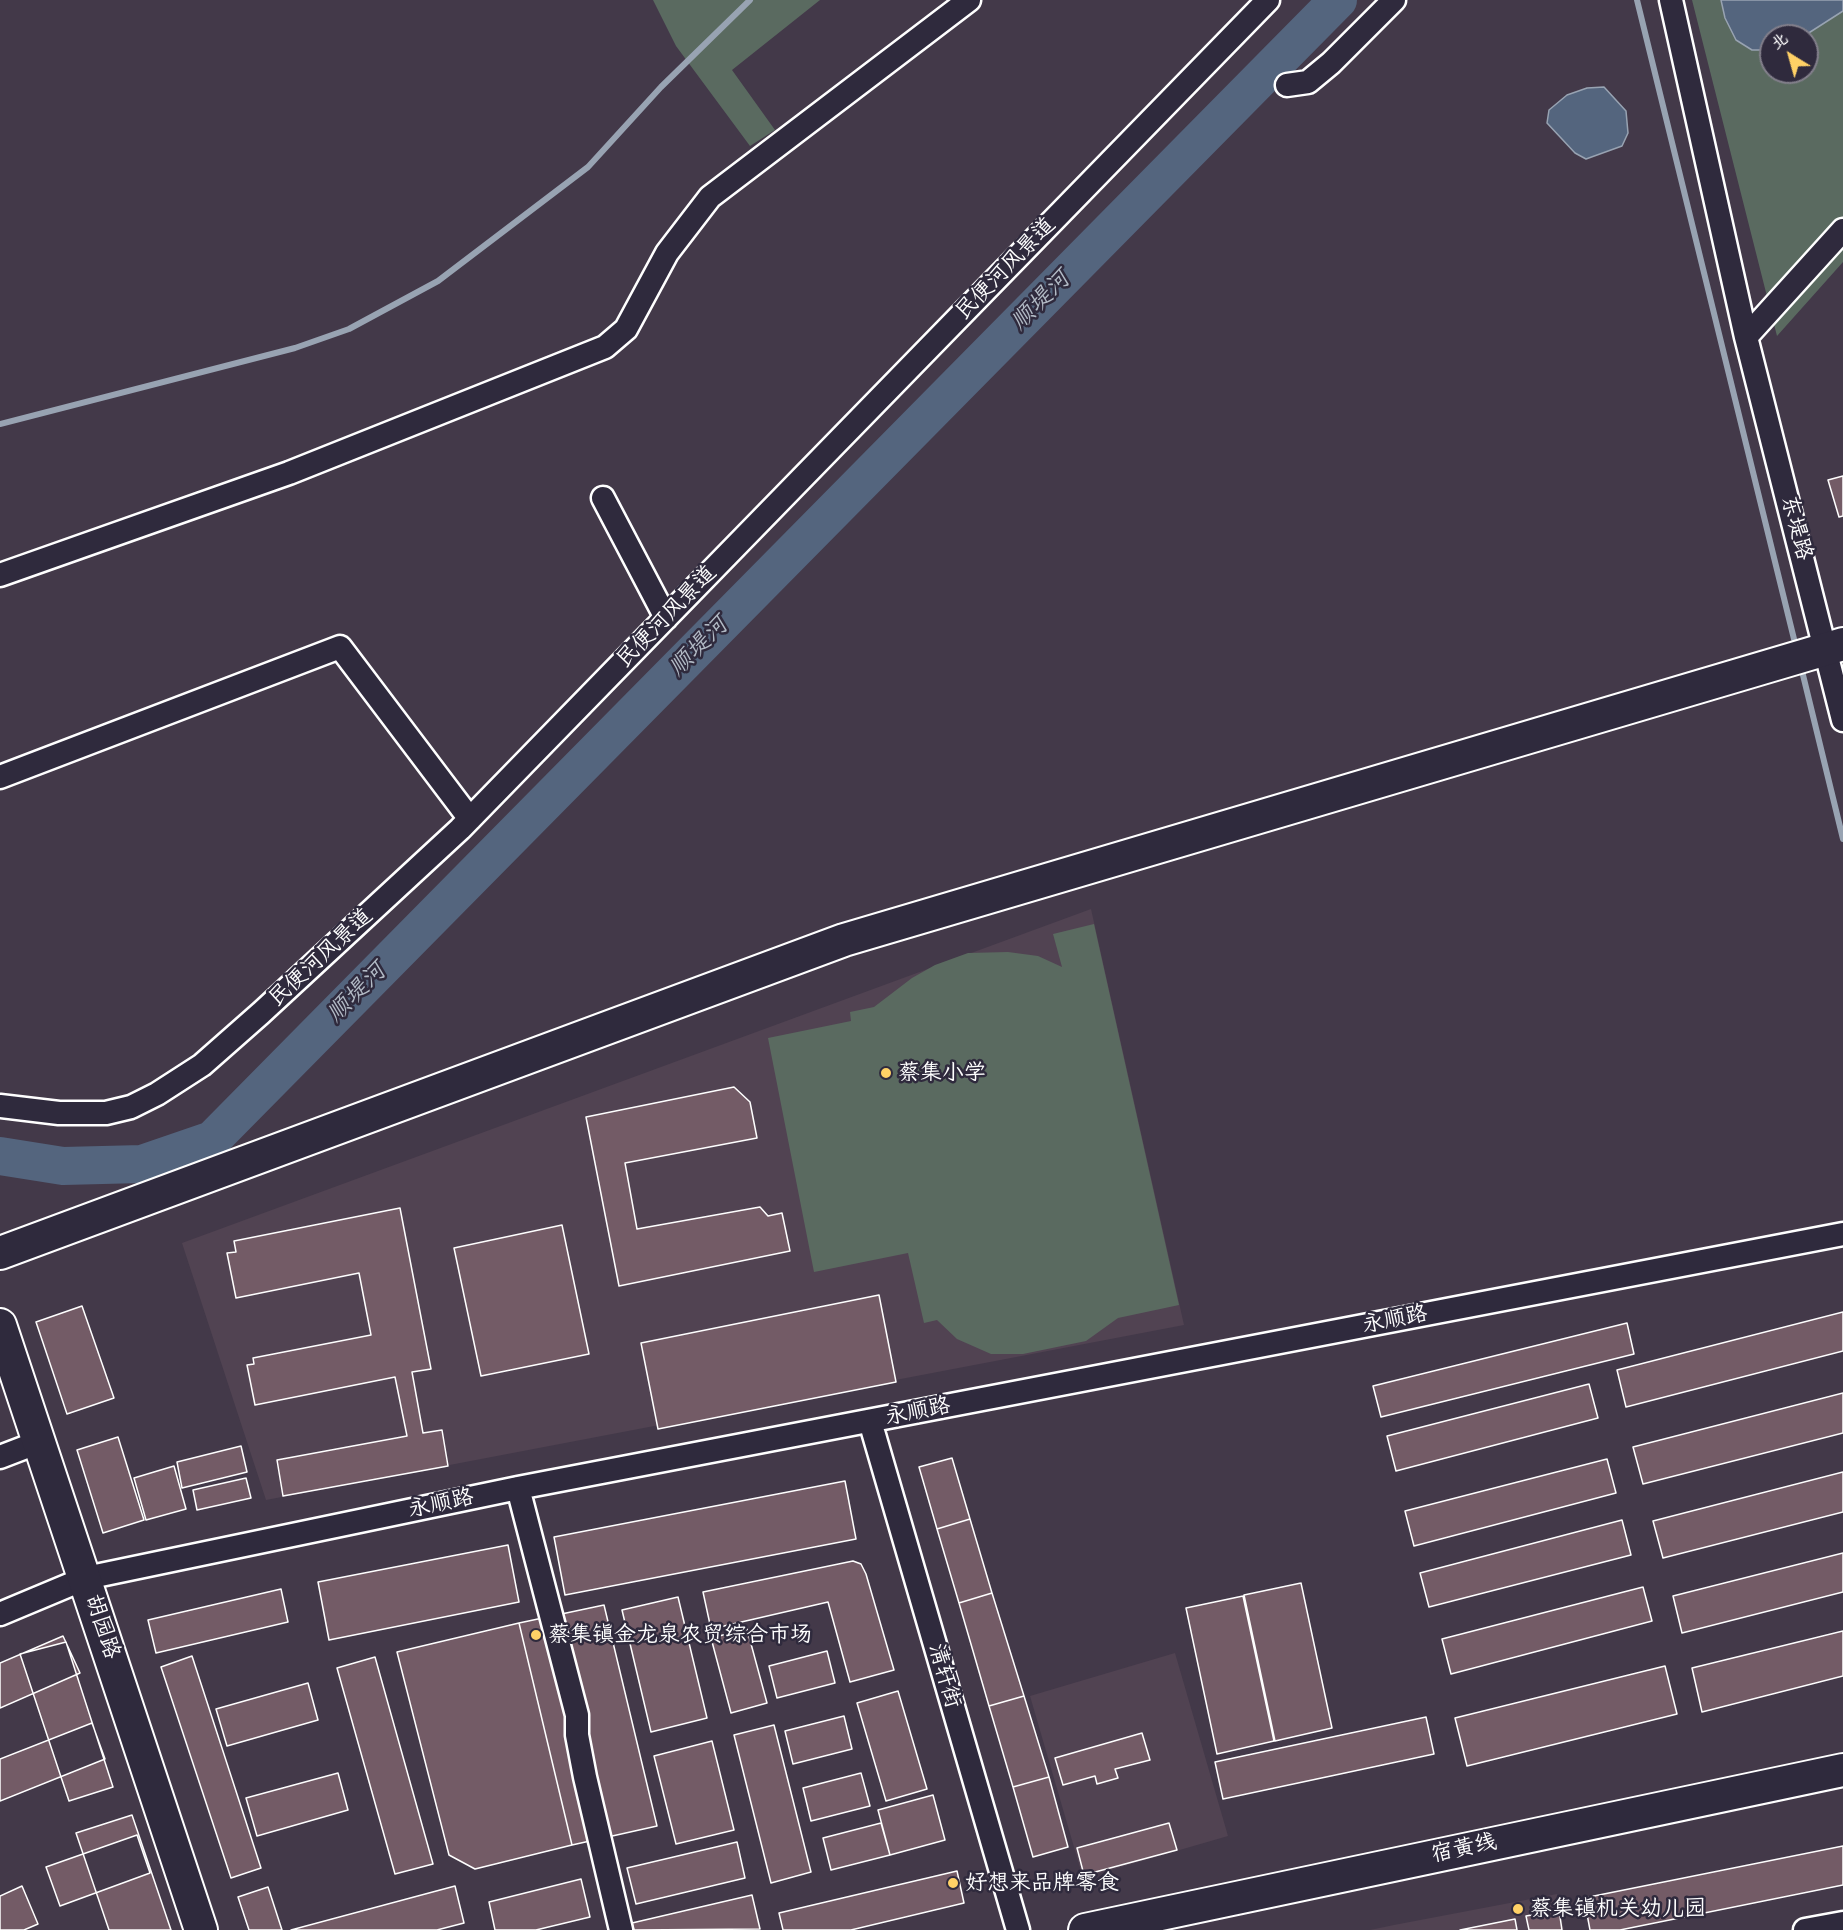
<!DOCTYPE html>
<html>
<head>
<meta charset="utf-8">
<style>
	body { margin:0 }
	#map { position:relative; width:1843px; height:1930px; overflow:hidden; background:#433949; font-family:Sriracha,"LXGW WenKai TC",sans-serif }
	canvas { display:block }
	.north { position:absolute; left:1759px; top:24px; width:60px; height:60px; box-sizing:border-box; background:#2f2a3d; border:2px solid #827f8b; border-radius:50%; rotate:323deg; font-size:16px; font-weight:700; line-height:24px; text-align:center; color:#fff }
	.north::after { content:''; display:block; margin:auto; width:21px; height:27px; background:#ffd166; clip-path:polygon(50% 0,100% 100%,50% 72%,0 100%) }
</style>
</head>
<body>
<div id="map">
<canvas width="1843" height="1930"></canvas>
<div class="north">北</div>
</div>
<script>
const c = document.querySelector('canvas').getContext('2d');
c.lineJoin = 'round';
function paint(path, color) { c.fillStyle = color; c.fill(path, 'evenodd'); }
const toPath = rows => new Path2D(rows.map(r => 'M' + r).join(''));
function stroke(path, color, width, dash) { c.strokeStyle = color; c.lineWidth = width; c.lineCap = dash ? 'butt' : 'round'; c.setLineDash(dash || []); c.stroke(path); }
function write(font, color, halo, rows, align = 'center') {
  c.font = font + ' Sriracha,"LXGW WenKai TC",sans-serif'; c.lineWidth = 5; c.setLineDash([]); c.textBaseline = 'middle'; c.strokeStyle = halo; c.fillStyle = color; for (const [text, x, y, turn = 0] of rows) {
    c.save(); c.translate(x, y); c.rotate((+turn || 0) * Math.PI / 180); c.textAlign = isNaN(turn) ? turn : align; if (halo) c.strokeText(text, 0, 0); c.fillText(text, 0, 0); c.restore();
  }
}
const built = toPath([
	[1091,909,1184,1325,266,1500,182,1243],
	[1175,1653,1228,1836,1083,1878,1030,1696],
	[1557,1894,1564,1930,1370,1930,1394,1925]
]);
const green = toPath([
	[653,0,820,0,732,70,775,130,750,146,676,46],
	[1692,0,1843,0,1843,262,1777,336],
	[1771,36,1807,36,1807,72,1771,72],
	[1094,924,1179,1305,1118,1318,1086,1341,1023,1354,991,1354,957,1339,937,1320,924,1323,908,1253,814,1272,768,1038,851,1021,850,1012,874,1007,912,978,935,965,968,953,1008,952,1038,956,1062,967,1053,934]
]);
const water = toPath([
	[1721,0,1843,0,1843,11,1804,36,1771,36,1771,50,1752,50,1736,40,1725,18,1721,0],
	[1604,87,1626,111,1628,133,1622,146,1586,159,1575,153,1547,123,1549,110,1567,95,1587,88,1604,87]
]);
const stream = toPath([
	[1637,0,1794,639],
	[0,424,295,348,349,329,438,281,588,167,661,87,750,0],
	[1803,675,1843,839]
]);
const river = toPath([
	[0,1156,63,1166,142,1164,212,1140,1338,0]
]);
const building = toPath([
	[1843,476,1843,516,1839,517,1828,480,1843,476],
	[734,1087,750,1102,757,1138,625,1163,637,1229,760,1207,768,1216,782,1213,790,1251,619,1286,586,1117,734,1087],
	[400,1208,431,1369,412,1372,423,1433,442,1430,448,1466,283,1496,277,1460,407,1436,395,1377,255,1405,247,1365,254,1364,253,1358,371,1335,359,1273,236,1298,227,1253,236,1252,234,1241,400,1208],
	[562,1225,589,1354,481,1376,454,1248,562,1225],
	[879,1295,896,1382,658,1429,641,1343,879,1295],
	[82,1306,114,1398,67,1414,36,1322,82,1306],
	[1843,1312,1843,1351,1626,1407,1617,1370,1843,1312],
	[1627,1323,1634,1354,1381,1417,1373,1386,1627,1323],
	[1589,1384,1598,1418,1396,1471,1387,1436,1589,1384],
	[1843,1393,1843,1433,1643,1484,1633,1447,1843,1393],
	[118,1437,144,1520,103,1533,77,1450,118,1437],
	[241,1446,247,1472,182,1488,177,1462,241,1446],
	[952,1458,970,1519,937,1529,919,1467,952,1458],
	[1607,1459,1616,1493,1414,1546,1405,1511,1607,1459],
	[174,1466,186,1509,146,1520,134,1478,174,1466],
	[1843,1472,1843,1512,1663,1558,1653,1521,1843,1472],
	[246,1478,251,1498,197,1510,193,1490,246,1478],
	[845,1481,856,1539,565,1595,554,1537,845,1481],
	[970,1519,992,1593,959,1603,937,1529,970,1519],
	[1622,1520,1631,1555,1429,1607,1420,1573,1622,1520],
	[508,1545,519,1602,329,1640,318,1582,508,1545],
	[1843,1553,1843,1592,1682,1633,1673,1596,1843,1553],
	[853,1561,861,1564,866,1574,894,1670,850,1682,828,1602,711,1629,703,1592,853,1561],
	[1301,1583,1332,1728,1275,1741,1244,1595,1301,1583],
	[1643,1587,1652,1621,1451,1674,1442,1639,1643,1587],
	[281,1589,288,1622,156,1653,148,1620,281,1589],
	[992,1593,1024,1696,989,1706,959,1603,992,1593],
	[1243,1596,1274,1741,1217,1754,1186,1608,1243,1596],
	[678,1597,707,1718,651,1732,622,1610,678,1597],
	[604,1605,657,1826,572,1845,519,1623,604,1605],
	[519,1623,572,1845,475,1869,449,1855,397,1652,519,1623],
	[747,1629,767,1703,731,1713,711,1638,747,1629],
	[1843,1631,1843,1676,1702,1712,1692,1668,1843,1631],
	[63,1636,80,1673,0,1708,0,1663,63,1636],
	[66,1642,113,1787,69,1801,20,1654,66,1642],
	[827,1651,835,1683,777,1698,769,1666,827,1651],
	[192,1656,261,1868,231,1878,161,1667,192,1656],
	[375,1657,433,1864,395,1874,337,1668,375,1657],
	[1665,1666,1677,1714,1467,1766,1455,1718,1665,1666],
	[308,1683,318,1720,227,1746,216,1709,308,1683],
	[898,1691,927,1789,886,1801,857,1703,898,1691],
	[1024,1696,1049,1777,1013,1787,989,1706,1024,1696],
	[844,1716,852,1749,793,1764,785,1731,844,1716],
	[1426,1717,1434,1754,1223,1799,1215,1762,1426,1717],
	[92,1723,105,1759,0,1801,0,1759,92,1723],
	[774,1725,811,1872,771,1883,734,1735,774,1725],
	[1142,1733,1150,1760,1115,1769,1118,1778,1097,1784,1095,1776,1063,1785,1055,1758,1142,1733],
	[712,1741,734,1830,676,1844,654,1756,712,1741],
	[338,1773,348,1810,257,1836,246,1798,338,1773],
	[861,1773,870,1806,811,1821,803,1788,861,1773],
	[1049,1777,1068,1847,1033,1857,1013,1787,1049,1777],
	[933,1795,945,1840,890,1855,878,1810,933,1795],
	[132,1815,171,1930,109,1930,76,1833,132,1815],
	[881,1823,890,1855,831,1870,823,1838,881,1823],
	[1169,1823,1177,1850,1084,1875,1077,1848,1169,1823],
	[137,1835,150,1873,60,1906,46,1867,137,1835],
	[737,1842,745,1878,636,1904,627,1868,737,1842],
	[1843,1846,1843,1885,1620,1930,1590,1930,1584,1898,1843,1846],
	[957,1871,964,1903,851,1930,783,1930,779,1913,957,1871],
	[581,1879,590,1917,536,1930,495,1930,489,1902,581,1879],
	[22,1886,38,1924,24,1930,0,1930,0,1896,22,1886],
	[455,1886,464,1923,437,1930,291,1930,455,1886],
	[268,1887,282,1930,249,1930,238,1897,268,1887],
	[752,1895,760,1929,634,1930,632,1923,752,1895],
	[1559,1910,1562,1930,1529,1930,1526,1916,1559,1910],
	[1515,1919,1517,1930,1460,1930,1515,1919]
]);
const street = toPath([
	[1671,0,1746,337,1843,720],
	[1287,85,1308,82,1331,63,1394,0],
	[1746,337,1843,230],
	[603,498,666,618],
	[0,575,289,473,605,347,626,329,667,253,710,197,969,0],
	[0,777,340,647,470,819],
	[0,1106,59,1113,106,1113,131,1107,157,1094,202,1065,261,1013,460,829,1268,0],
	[870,1421,1018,1930],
	[0,1457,39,1442],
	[518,1488,577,1715,577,1735,585,1777,621,1930],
	[0,1614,86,1578,518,1488,1843,1234],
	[1805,1930,1843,1923]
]);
const secondary = toPath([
	[0,1253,844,940,1843,644],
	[0,1325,201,1930],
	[1085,1930,1843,1770]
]);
const markers = [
	[886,1073,6,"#ffd166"],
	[536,1635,6,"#ffd166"],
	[953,1883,6,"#ffd166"],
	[1518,1909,6,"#ffd166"]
];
const streetNames = [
	["民便河风景道",1006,269,-46],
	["东堤路",1796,528,75],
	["民便河风景道",667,617,-46],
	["民便河风景道",321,958,-43],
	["永顺路",1395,1320,-11],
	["永顺路",918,1412,-11],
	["永顺路",441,1504,-12],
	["胡园路",102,1627,72],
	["清轩街",944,1676,74],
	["宿黄线",1464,1849,-12]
];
const poiNames = [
	["蔡集小学",898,1073],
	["蔡集镇金龙泉农贸综合市场",548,1635],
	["好想来品牌零食",965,1883],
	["蔡集镇机关幼儿园",1530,1909]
];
const waterNames = [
	["顺堤河",1041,301,-45],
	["顺堤河",699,647,-45],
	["顺堤河",357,993,-45]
];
paint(built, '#514352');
paint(green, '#5a6a60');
paint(water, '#54657e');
stroke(water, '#98a3b2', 1.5);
stroke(stream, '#98a3b2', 6);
stroke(river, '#54657e', 38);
paint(building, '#735b66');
stroke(building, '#fff', 1.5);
stroke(street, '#fff', 27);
stroke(secondary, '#fff', 36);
stroke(street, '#2f2a3d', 22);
stroke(secondary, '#2f2a3d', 32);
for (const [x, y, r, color] of markers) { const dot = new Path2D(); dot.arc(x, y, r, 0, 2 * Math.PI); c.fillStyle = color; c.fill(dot); stroke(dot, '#2f2a3d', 2); }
write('22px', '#fff', '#2f2a3d', streetNames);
write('22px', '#fff', '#2f2a3d', poiNames, 'left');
write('italic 24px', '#b2bac5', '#2f2a3d', waterNames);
</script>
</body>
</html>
